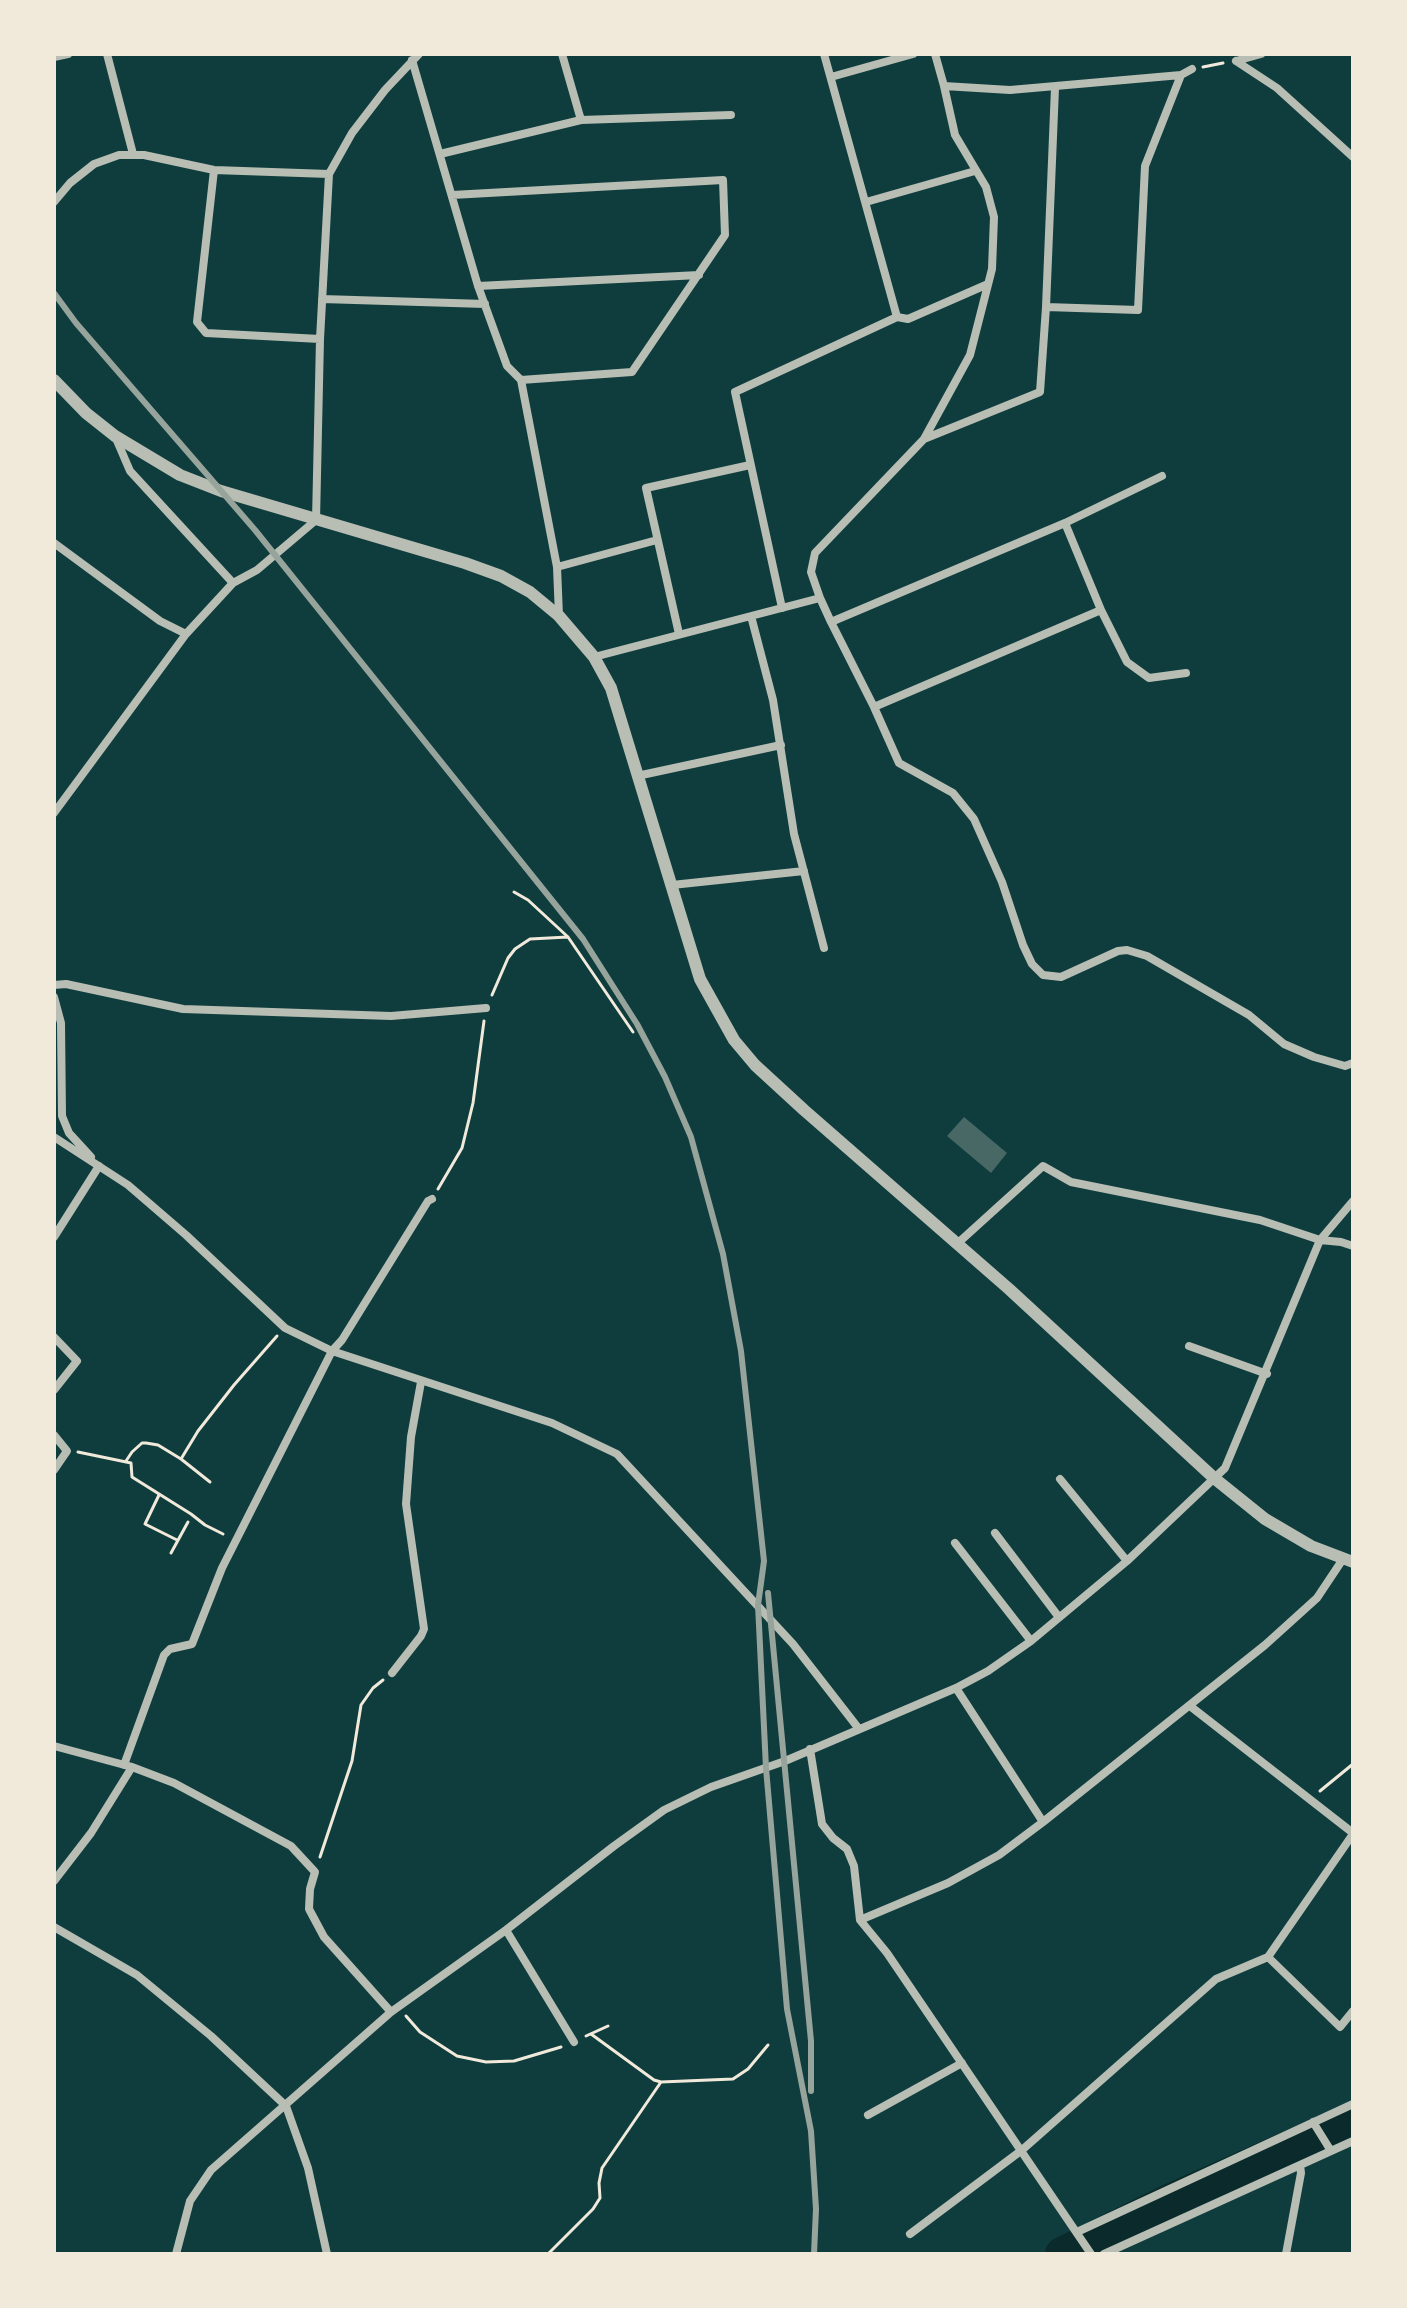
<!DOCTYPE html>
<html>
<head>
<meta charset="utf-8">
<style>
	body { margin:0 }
	#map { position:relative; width:1407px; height:2308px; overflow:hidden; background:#0f3d3e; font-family:Roboto,sans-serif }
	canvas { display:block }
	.frame { position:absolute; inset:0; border:56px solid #f1e9da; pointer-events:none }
</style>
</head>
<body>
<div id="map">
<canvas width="1407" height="2308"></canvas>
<div class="frame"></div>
</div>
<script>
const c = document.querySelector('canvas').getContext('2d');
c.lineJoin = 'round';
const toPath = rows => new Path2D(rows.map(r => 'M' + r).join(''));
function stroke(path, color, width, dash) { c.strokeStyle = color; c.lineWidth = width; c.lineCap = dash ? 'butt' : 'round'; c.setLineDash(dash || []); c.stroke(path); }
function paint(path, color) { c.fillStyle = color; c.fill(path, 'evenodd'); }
const river = toPath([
	[1062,2254,1169,2201,1353,2119]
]);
const building = toPath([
	[964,1117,1007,1153,991,1173,947,1136]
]);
const path = toPath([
	[1203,67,1223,63],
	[514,892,528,900,568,937,633,1032],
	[492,995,508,958,515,949,530,939,568,937],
	[438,1189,462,1148,473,1103,484,1021],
	[78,1452,131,1463,132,1477,191,1514,205,1525,223,1534],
	[181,1459,198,1431,234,1385,277,1336],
	[126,1461,132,1452,142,1443,146,1443,158,1445,181,1459,210,1482],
	[159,1495,145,1524,177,1540],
	[171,1553,188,1522],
	[1320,1791,1353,1764],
	[320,1857,352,1761,361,1705,373,1688,383,1680],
	[406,2016,420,2032,457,2056,486,2062,514,2061,561,2047],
	[591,2034,654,2080,661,2082,733,2079,748,2069,768,2045],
	[586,2036,608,2026],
	[548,2254,593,2209,600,2198,599,2183,602,2168,661,2082]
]);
const minor = toPath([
	[107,54,133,154],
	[562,54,581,120],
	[935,54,944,86,1010,90,1181,75,1192,69],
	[54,57,68,54],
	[412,60,478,286,507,366,521,380,557,567,559,616],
	[1236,61,1277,88,1353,157],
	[1236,61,1261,54],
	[831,77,913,54],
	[440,154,581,120,731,115],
	[214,170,197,322,206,333,320,339],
	[452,195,723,180,725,235,632,372,521,380],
	[54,202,70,183,94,164,119,155,144,155,214,170,329,174],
	[866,202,975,171],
	[478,286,699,275],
	[322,299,485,304],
	[1046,307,1138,310,1145,166,1181,75],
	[897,317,908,319,988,284],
	[115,436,130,471,233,583],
	[924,439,1040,392,1046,307,1055,88],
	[1065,523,1101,610,1127,662,1149,678,1186,673],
	[54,543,160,621,186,634],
	[557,567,657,540],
	[820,598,811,572,815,553,924,439,970,355,992,269,994,217,986,187,955,135,944,86],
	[782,608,735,392,897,317,824,54],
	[751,616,773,700,794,834,824,948],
	[831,622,874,707,899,763,953,793,974,819,1002,882,1023,945,1032,964,1043,975,1061,977,1118,951,1127,950,1147,956,1249,1015,1284,1044,1314,1057,1345,1066,1353,1063],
	[679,634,646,488,750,465],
	[594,657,820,598,831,622,1065,523,1162,476],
	[874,707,1101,610],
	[637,776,781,745],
	[54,813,186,634,233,583,257,570,316,520,320,339,329,174,352,133,385,90,419,54],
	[672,885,804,871],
	[54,985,66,984,183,1009,391,1016,486,1008],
	[54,997,61,1023,62,1116,69,1133,91,1157],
	[54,1137,128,1185,186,1235,285,1328,332,1351,552,1423,617,1454,793,1644,859,1729],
	[54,1237,99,1166],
	[958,1243,1043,1166,1071,1182,1260,1220,1320,1240,1341,1242,1353,1246],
	[54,1337,77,1361,54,1390],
	[1189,1346,1267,1374],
	[54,1435,67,1451,54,1470],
	[1060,1479,1127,1561],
	[995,1533,1058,1616],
	[955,1543,1031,1641],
	[392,1673,421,1636,424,1629,406,1504,411,1437,421,1382],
	[956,1688,1043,1822,1265,1645,1317,1598,1343,1559],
	[1190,1706,1353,1833],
	[54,1746,132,1767,91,1833,54,1881],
	[810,1749,822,1824,833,1838,847,1849,854,1866,860,1920,887,1953,1091,2254],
	[124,1765,164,1655,170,1649,192,1644,222,1568,332,1351,342,1340,428,1201,432,1199],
	[132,1767,174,1783,291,1846,315,1872,310,1889,309,1909,324,1937,391,2012],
	[860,1920,948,1883,999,1855,1043,1822],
	[54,1927,137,1975,211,2036,286,2106,308,2168,327,2254],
	[506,1930,574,2042],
	[1268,1957,1340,2027,1353,2011],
	[868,2115,962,2063],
	[1313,2122,1331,2151],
	[1077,2232,1353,2104],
	[910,2234,1022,2150,1216,1979,1268,1957,1353,1834],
	[176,2254,190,2201,211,2170,391,2012,506,1930,614,1846,664,1810,711,1787,785,1761,956,1688,988,1671,1031,1641,1127,1561,1225,1468,1320,1240,1353,1201],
	[1104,2254,1353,2141],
	[1286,2254,1301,2173,1300,2165]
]);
const tertiary = toPath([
	[54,380,86,413,115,436,180,475,221,491,465,563,501,576,530,592,559,616,594,657,611,688,700,979,734,1040,755,1065,804,1110,1009,1289,1214,1478,1265,1519,1311,1546,1353,1562]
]);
const rail = toPath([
	[54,293,76,323,255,530,583,939,637,1024,665,1077,691,1137,723,1254,741,1351,764,1561,758,1605,766,1768,787,2009,811,2131,816,2209,814,2254],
	[768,1593,811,2041,811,2091]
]);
stroke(river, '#0a2a2b', 34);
paint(building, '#486865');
stroke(path, '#f1e9da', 3);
stroke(minor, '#b8beb3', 8);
stroke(tertiary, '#b8beb3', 12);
stroke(rail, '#97a49c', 6);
</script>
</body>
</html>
